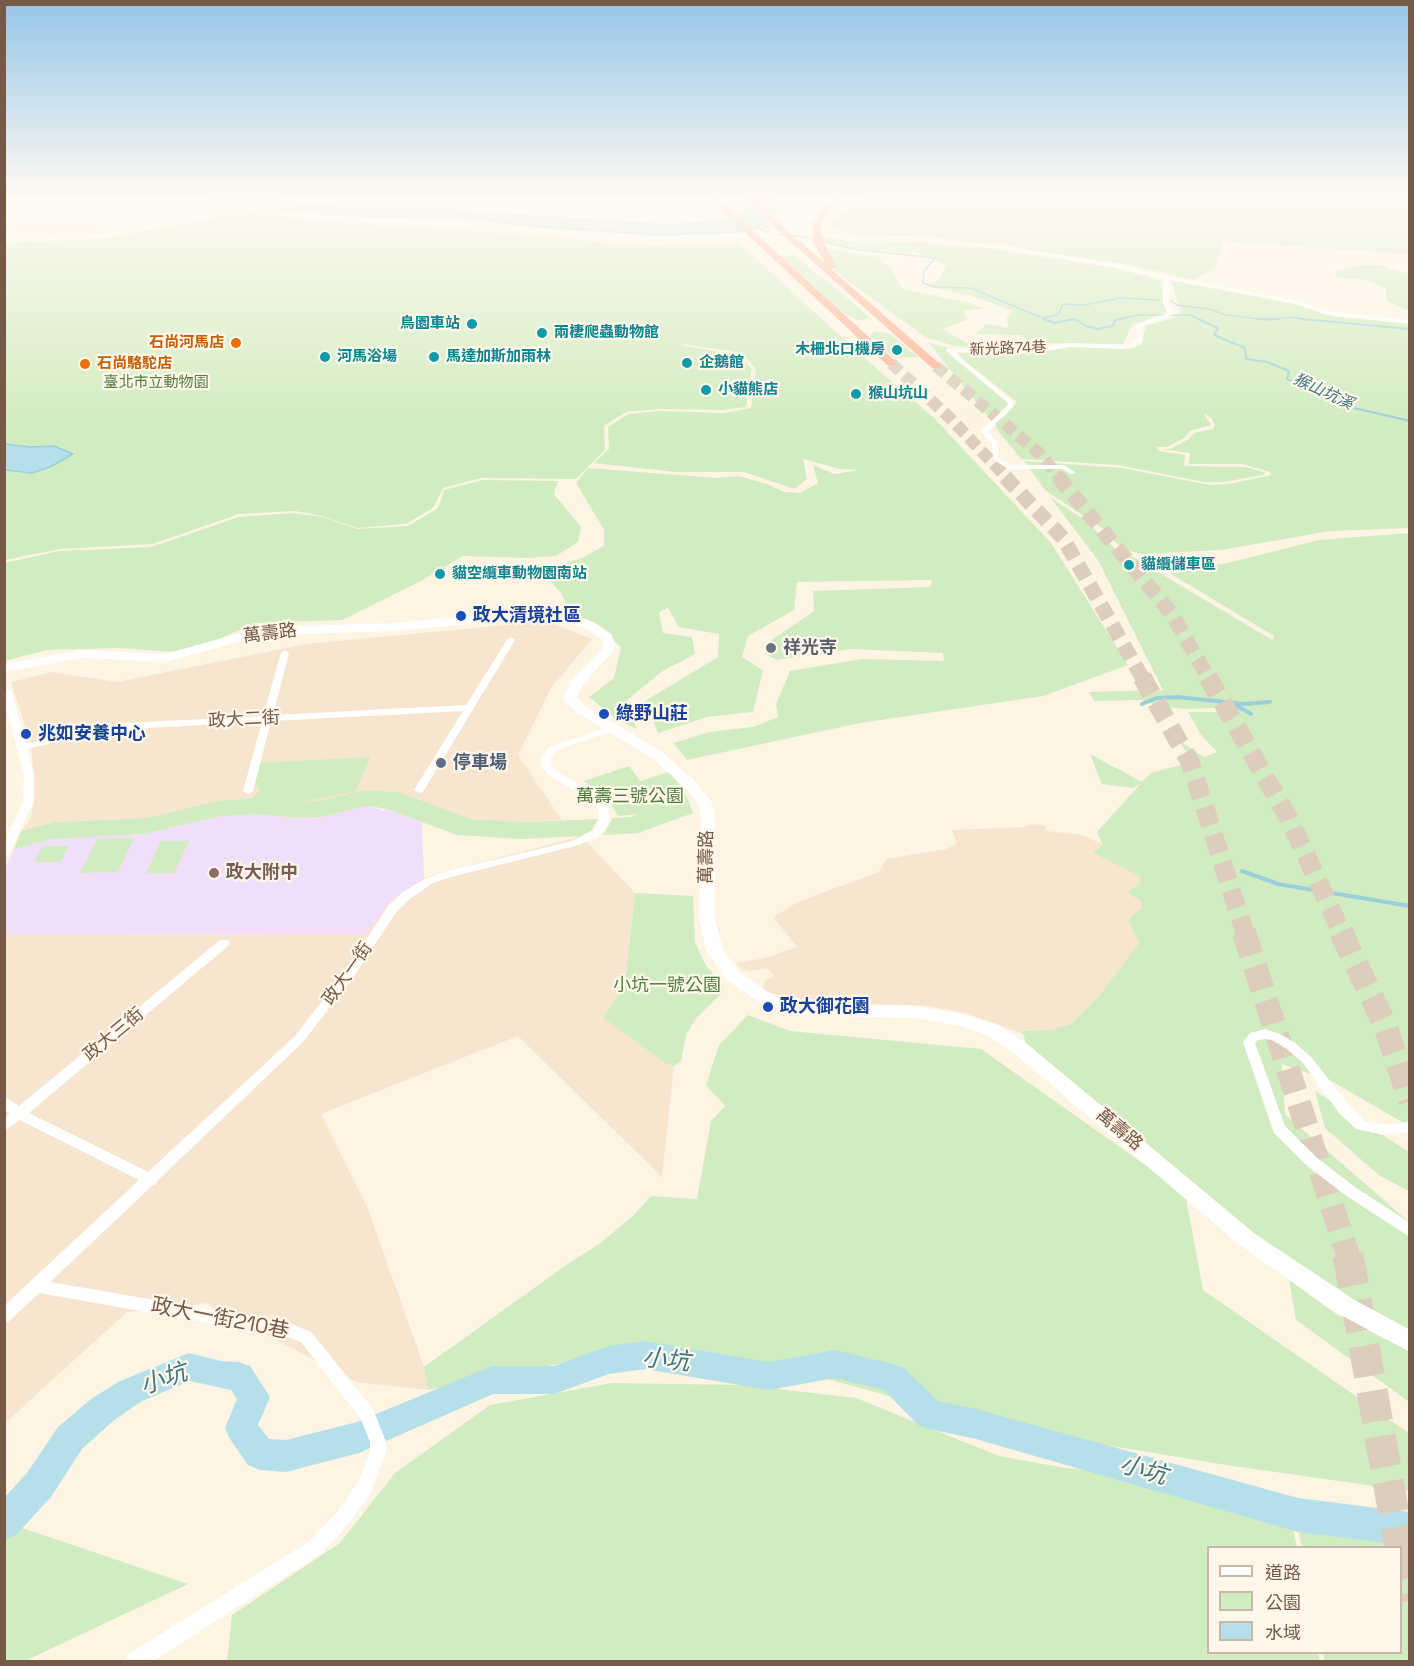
<!DOCTYPE html>
<html>
<head>
<meta charset="utf-8">
<style>
	body { margin:0 }
	#map { position:relative; width:1414px; height:1666px; overflow:hidden; background:#fef4e3; font-family:"Space Grotesk","Noto Sans TC",sans-serif }
	canvas { display:block }
	.frame { position:absolute; inset:0; border:6px solid #775947; pointer-events:none }
	.legend { position:absolute; left:1207px; top:1546px; width:195px; height:108px; box-sizing:border-box; background:#fff7ea; border:2px solid #c9b8a9; margin:0; padding:8px 10px; list-style:none; font-size:18px; color:#775947 }
	.legend li { display:flex; align-items:center; gap:12px; height:30px }
	.legend b { width:30px; border:2px solid #c9b8a9 }
</style>
</head>
<body>
<div id="map">
<canvas width="1414" height="1666"></canvas>
<div class="frame"></div>
<ul class="legend">
<li><b style="height:8px;background:#fff"></b>道路</li>
<li><b style="height:16px;background:#d1ecc0"></b>公園</li>
<li><b style="height:16px;background:#b6e0e9"></b>水域</li>
</ul>
</div>
<script>
const c = document.querySelector('canvas').getContext('2d');
c.lineJoin = 'round';
function paint(path, color) { c.fillStyle = color; c.fill(path, 'evenodd'); }
const toPath = rows => new Path2D(rows.map(r => 'M' + r).join(''));
function stroke(path, color, width, dash) { c.strokeStyle = color; c.lineWidth = width; c.lineCap = dash ? 'butt' : 'round'; c.setLineDash(dash || []); c.stroke(path); }
function write(font, color, halo, rows, align = 'center') {
  c.font = font + ' "Space Grotesk","Noto Sans TC",sans-serif'; c.lineWidth = 4.5; c.setLineDash([]); c.textBaseline = 'middle'; c.strokeStyle = halo; c.fillStyle = color; for (const [text, x, y, turn = 0] of rows) {
    c.save(); c.translate(x, y); c.rotate((+turn || 0) * Math.PI / 180); c.textAlign = isNaN(turn) ? turn : align; if (halo) c.strokeText(text, 0, 0); c.fillText(text, 0, 0); c.restore();
  }
}
const residential = toPath([
	[548,621,592,639,551,688,518,755,562,820,527,822,469,819,399,792,364,790,319,801,306,802,263,797,218,801,146,818,55,822,21,831,31,818,35,795,31,744,11,682,52,672,117,682,306,644],
	[1034,824,1045,826,1047,831,1083,835,1103,845,1094,853,1139,876,1141,881,1140,900,1143,907,1128,920,1139,943,1099,996,1071,1024,1049,1030,1023,1031,1023,1034,965,1013,927,1006,799,1002,772,994,763,989,765,981,774,976,767,968,750,971,742,969,736,963,765,958,797,947,773,917,800,901,879,872,886,859,947,849,957,843,952,830,1024,827],
	[581,836,635,893,625,984,603,1018,674,1066,662,1177,518,1036,321,1114,368,1209,424,1367,428,1390,356,1382,206,1303,127,1312,5,1423,5,935,366,934,391,901,424,878]
]);
const industrial = toPath([
	[510,195,682,195,678,198,640,203],
	[481,199,512,200,606,207,597,216,459,205]
]);
const education = toPath([
	[368,806,384,811,387,809,422,822,424,878,391,901,366,934,5,935,5,869,14,849,53,839,144,834,217,817,255,814,299,818,321,817]
]);
const green = toPath([
	[867,195,1409,195,1409,254,1224,241,1214,269,1194,280,1130,265,1040,252,1009,245,947,240,928,235,876,237,849,234,827,227,852,206,865,201],
	[235,214,253,214,299,218,310,221,541,236,624,245,740,244,861,355,935,419,1051,543,1128,665,1043,696,860,723,687,760,673,743,710,732,753,727,778,717,776,704,790,671,862,659,944,661,943,653,851,649,777,660,765,654,766,644,814,611,813,591,930,587,932,580,797,582,794,610,748,636,742,657,763,670,753,712,707,717,658,733,645,701,718,657,719,634,679,627,668,608,659,612,663,633,692,637,695,654,661,672,625,702,637,729,617,720,589,697,614,678,621,647,597,626,568,608,561,593,550,581,533,571,580,559,604,546,604,530,576,483,588,468,716,478,739,476,767,484,784,492,800,493,818,483,813,465,834,474,860,470,840,469,803,459,807,479,795,489,744,472,676,472,594,463,609,449,608,427,628,414,660,411,724,413,751,408,756,369,742,353,684,344,679,345,738,355,752,369,746,407,722,410,660,409,626,412,604,426,605,450,576,479,481,478,443,488,433,508,406,524,357,528,322,516,295,511,239,514,153,544,60,549,5,560,5,243,105,239],
	[817,235,846,241,925,242,942,245,988,248,1114,268,1160,280,1167,312,1132,325,1123,344,1032,343,1021,335,976,334,986,324,1008,328,1007,317,1013,311,972,296,926,286,939,280,946,265,916,252,858,250,816,240],
	[818,247,879,257,890,266,902,289,970,303,984,309,963,310,967,320,942,329,976,348,955,346,925,337,836,272],
	[794,255,863,311,869,318,864,320,857,320,842,312,783,257],
	[1360,265,1379,265,1409,274,1409,311,1387,301,1385,288,1365,280,1336,277,1334,271],
	[1171,280,1290,303,1338,317,1409,323,1409,528,1330,531,1221,550,1142,554,1122,549,1102,528,1046,491,1024,461,1122,468,1210,485,1229,484,1271,475,1270,472,1242,464,1189,464,1190,453,1161,449,1170,449,1189,439,1194,433,1213,429,1215,425,1211,418,1203,412,1211,425,1190,431,1184,438,1167,447,1157,447,1159,451,1185,455,1184,465,1186,466,1245,467,1265,472,1263,475,1224,482,1204,482,1118,465,1021,459,995,427,1017,402,962,359,958,352,1000,354,1039,352,1076,346,1130,349,1141,345,1146,326,1172,318,1181,313],
	[875,331,890,334,918,357,894,358,870,336,870,334],
	[928,342,951,349,954,358,1012,402,993,423],
	[482,480,558,481,554,494,581,527,578,542,556,556,526,558,463,556,421,581,342,620,255,623,188,653,120,648,47,650,5,661,4,563,59,551,151,547,239,517,293,513,323,517,357,529,408,526,438,508,444,490],
	[1050,497,1083,519,1119,552,1128,554,1272,640,1274,636,1171,574,1232,562,1319,540,1409,533,1409,1126,1333,1082,1282,1064,1285,1114,1409,1222,1409,1337,1303,1274,1026,1043,1022,1031,1049,1030,1071,1024,1099,996,1139,943,1128,920,1143,907,1140,900,1127,893,1141,882,1139,876,1093,853,1103,845,1097,832,1141,783,1133,788,1102,784,1090,754,1142,782,1151,773,1191,762,1180,741,1204,757,1217,752,1202,736,1188,712,1220,712,1233,708,1229,705,1215,708,1186,709,1157,706,1143,700,1094,701,1089,692,1163,690,1098,560],
	[370,757,356,791,303,802,319,801,364,790,399,792,470,819,527,822,598,819,592,830,581,836,523,839,457,835,387,809,368,806,321,817,299,818,255,814,217,817,144,834,53,839,14,849,21,831,55,822,146,818,218,801,251,798,261,790,255,784,260,763],
	[629,766,640,781,669,772,684,790,693,813,638,833,603,835,613,818,631,817,638,814,618,816,607,797,584,781],
	[134,838,118,872,80,873,97,839],
	[161,841,189,841,174,873,146,873],
	[43,846,69,846,60,862,34,862],
	[635,893,693,896,695,942,705,964,723,986,721,994,696,1018,686,1035,681,1061,674,1066,667,1064,603,1018,625,984],
	[748,1015,790,1031,981,1049,1185,1193,1203,1290,1409,1433,1409,1491,1226,1465,1009,1429,784,1367,632,1349,428,1390,424,1367,569,1263,599,1244,632,1217,651,1196,697,1199,711,1121,725,1106,706,1085,719,1045],
	[1315,1091,1409,1152,1409,1191,1380,1176,1325,1128],
	[1289,1280,1336,1314,1409,1351,1409,1402,1296,1320],
	[612,1383,743,1385,856,1398,999,1456,1060,1467,1286,1496,1297,1547,1208,1548,1208,1652,1318,1653,1320,1661,227,1661,232,1615,340,1543,395,1473,490,1405],
	[1291,1497,1409,1521,1409,1661,1325,1661,1323,1653,1400,1652,1400,1548,1302,1547],
	[5,1522,188,1584,25,1661,5,1661]
]);
const water = toPath([
	[192,195,242,195,291,202,290,203,369,210,427,209,666,225,726,221,742,214,750,200,750,195,776,195,776,220,768,227,736,232,659,235,528,226,463,217,371,217,280,209,192,195],
	[5,444,30,447,54,446,73,454,50,467,32,473,5,470,5,444]
]);
const streamFar2 = toPath([
	[758,225,760,229,768,233,801,236,853,249,935,258,924,271,923,283,935,287,971,288,1047,320],
	[1171,301,1177,305,1209,309,1226,315,1268,320,1291,317,1311,320],
	[1042,318,1058,315,1063,304,1084,305,1120,298,1159,300],
	[1069,320,1077,320],
	[1115,320,1139,315,1190,315,1201,320]
]);
const streamFar1 = toPath([
	[1044,319,1054,323,1075,319,1086,326,1097,329,1113,326,1115,320,1122,319],
	[1198,319,1218,328,1214,335,1245,348,1246,359,1267,362,1289,371,1287,379,1328,395,1350,407,1410,421],
	[1256,319,1279,319],
	[1301,319,1410,329]
]);
const stream = toPath([
	[1232,703,1251,714],
	[1142,704,1157,698,1178,697,1244,704,1270,702],
	[1242,871,1278,884,1410,906]
]);
const river = toPath([
	[645,1341,769,1362,835,1350,893,1364,904,1368,938,1401,976,1409,1298,1498,1410,1512,1410,1546,1298,1532,976,1439,929,1429,918,1425,884,1390,835,1378,769,1390,645,1369,609,1374,554,1394,493,1394,359,1453,286,1472,260,1470,248,1465,230,1439,225,1428,237,1399,231,1390,190,1381,142,1401,113,1421,82,1449,51,1497,16,1535,4,1540,4,1498,27,1473,58,1427,91,1399,120,1381,189,1353,221,1361,239,1362,250,1366,270,1397,258,1425,269,1439,286,1440,357,1422,492,1366,554,1366,609,1346,645,1341]
]);
const highwayTunnelFar4 = toPath([
	[891,363,951,419,1007,478],
	[936,366,1038,452,1060,478]
]);
const highwayTunnelFar3 = toPath([
	[1005,477,1063,538,1143,679],
	[1058,477,1171,613,1209,679]
]);
const highwayTunnelFar2 = toPath([
	[1142,677,1190,762,1245,933],
	[1208,677,1289,819,1342,933]
]);
const highwayTunnelFar1 = toPath([
	[1244,932,1348,1256],
	[1341,932,1385,1025,1410,1101]
]);
const highwayTunnel = toPath([
	[1348,1255,1400,1548],
	[1400,1548,1410,1601]
]);
const street = toPath([
	[790,228,860,238,914,236,945,242,999,246,1114,263,1166,276,1298,301,1328,311,1410,320,1410,324,1327,315,1297,304,1169,280,1169,303,1174,314,1141,327,1143,340,1135,346,1122,349,1071,347,1031,353,998,354,954,352,1014,403,1012,408,988,431,998,444,998,456,1001,460,1010,465,1064,465,1076,473,1070,474,1062,469,1009,469,997,462,993,457,992,444,981,431,1007,406,1008,403,946,351,946,349,998,350,1031,349,1071,343,1122,345,1131,344,1137,339,1136,325,1168,313,1163,303,1163,279,1114,267,999,248,945,244,914,238,860,240,788,230,790,228],
	[511,637,515,640,423,792,419,793,414,790,463,711,271,721,253,791,248,794,243,791,262,722,127,729,96,733,27,749,34,774,33,803,9,854,4,857,4,842,23,803,24,774,4,700,4,690,10,690,12,692,26,744,96,727,127,723,263,716,281,653,285,650,289,653,273,715,466,705,507,640,511,637],
	[614,725,617,726,619,728,617,730,562,748,556,751,551,758,551,766,555,770,597,795,608,808,609,823,601,835,579,845,451,877,433,883,411,898,397,911,352,979,302,1043,158,1180,156,1184,153,1185,50,1282,289,1323,311,1332,373,1409,386,1442,386,1451,371,1492,349,1524,322,1553,152,1662,125,1662,127,1655,310,1541,337,1512,359,1481,370,1451,370,1442,361,1419,301,1342,288,1337,39,1293,9,1321,4,1323,4,1306,139,1180,20,1120,4,1131,4,1118,10,1114,4,1109,4,1096,19,1106,220,940,228,940,230,943,228,946,29,1113,148,1172,294,1037,344,973,389,905,403,892,425,879,444,872,572,841,593,831,599,823,598,809,589,799,547,774,541,766,541,758,549,747,614,725],
	[1265,1029,1280,1034,1295,1043,1311,1057,1349,1105,1365,1121,1384,1125,1410,1122,1410,1132,1384,1135,1356,1129,1339,1113,1303,1063,1287,1049,1272,1040,1265,1039,1258,1040,1255,1043,1285,1126,1316,1157,1355,1187,1410,1223,1410,1237,1345,1195,1306,1165,1274,1133,1243,1042,1250,1033,1265,1029]
]);
const secondary = toPath([
	[478,195,628,203,665,201,690,195,700,195,665,205,628,207,478,195],
	[797,195,803,195,789,216,791,231,764,237,655,241,613,240,534,232,250,214,227,215,100,238,4,242,4,238,100,234,227,211,250,210,534,228,613,236,655,237,764,233,785,229,783,216,797,195],
	[536,610,562,613,594,622,611,634,616,645,611,654,583,684,577,697,584,705,662,752,696,782,712,803,715,817,715,919,723,950,738,971,768,992,795,1003,916,1006,962,1014,999,1025,1027,1044,1255,1234,1353,1299,1410,1330,1410,1352,1337,1313,1241,1246,1015,1054,987,1035,961,1026,916,1018,793,1015,756,1000,726,979,707,951,699,919,701,817,698,803,686,788,652,758,574,711,563,697,572,679,600,652,604,645,602,639,586,628,561,621,536,618,394,631,275,635,249,639,165,662,82,658,4,672,4,664,82,650,165,654,248,631,275,627,394,623,536,610]
]);
const highway = toPath([
	[705,195,714,195,895,361,895,365,887,365,705,195],
	[738,195,747,195,826,264,814,244,813,224,823,206,834,195,843,195,830,209,821,224,824,244,837,266,831,269,940,364,940,368,932,368,738,195]
]);
const markers = [
	[472,324,6,"#0f9aa8"],
	[542,333,6,"#0f9aa8"],
	[236,343,6,"#e8710a"],
	[897,350,6,"#0f9aa8"],
	[325,357,6,"#0f9aa8"],
	[434,357,6,"#0f9aa8"],
	[687,363,6,"#0f9aa8"],
	[85,364,6,"#e8710a"],
	[706,390,6,"#0f9aa8"],
	[856,394,6,"#0f9aa8"],
	[1129,565,6,"#0f9aa8"],
	[440,574,6,"#0f9aa8"],
	[461,616,6,"#1a4fb4"],
	[771,648,6,"#6b7280"],
	[604,714,6,"#1a4fb4"],
	[26,734,6,"#1a4fb4"],
	[441,763,6,"#5c6f8a"],
	[214,873,6,"#8d6e63"],
	[768,1007,6,"#1a4fb4"]
];
const farCulturenames = [
	["鳥園車站",460,324,"right"],
	["兩棲爬蟲動物館",554,333],
	["木柵北口機房",885,350,"right"],
	["河馬浴場",337,357],
	["馬達加斯加雨林",446,357],
	["企鵝館",699,363],
	["小貓熊店",718,390],
	["猴山坑山",868,394],
	["貓纜儲車區",1141,565],
	["貓空纜車動物園南站",452,574]
];
const farFoodnames = [
	["石尚河馬店",224,343],
	["石尚駱駝店",97,364,"left"]
];
const farStreetnames = [
	["新光路74巷",1008,349,-2]
];
const farParknames = [
	["臺北市立動物園",156,383]
];
const farWaternames = [
	["猴山坑溪",1323,392,25]
];
const transitNames = [
	["政大清境社區",473,616],
	["綠野山莊",616,714],
	["兆如安養中心",38,734],
	["政大御花園",780,1007]
];
const streetNames = [
	["萬壽路",270,634,-7],
	["政大二街",244,720,-3],
	["萬壽路",707,857,-89],
	["政大一街",348,974,-55],
	["政大三街",114,1035,-40],
	["萬壽路",1119,1130,40]
];
const worshipNames = [
	["祥光寺",783,648]
];
const serviceNames = [
	["停車場",453,763]
];
const parkNames = [
	["萬壽三號公園",630,797],
	["小坑一號公園",667,986]
];
const educationNames = [
	["政大附中",226,873]
];
const nearStreetnames = [
	["政大一街210巷",220,1319,11]
];
const nearWaternames = [
	["小坑",666,1361,6],
	["小坑",164,1380,-19],
	["小坑",1143,1471,16]
];
paint(residential, '#f6e6d0');
paint(industrial, '#ede5de');
paint(education, '#f1dffa');
paint(green, '#d1ecc0');
paint(water, '#b6e0e9');
stroke(water, '#9bd0db', 1.5);
stroke(streamFar2, '#9bd0db', 1.5);
stroke(streamFar1, '#9bd0db', 2);
stroke(stream, '#9bd0db', 4);
paint(river, '#b6e0e9');
stroke(highwayTunnelFar4, '#dccdbc', 12, [12, 6]);
stroke(highwayTunnelFar3, '#dccdbc', 15, [15, 8]);
stroke(highwayTunnelFar2, '#dccdbc', 19, [19, 10]);
stroke(highwayTunnelFar1, '#dccdbc', 24, [24, 12]);
stroke(highwayTunnel, '#dccdbc', 31, [31, 15]);
paint(street, '#fff');
paint(secondary, '#fff');
paint(highway, '#fcb295');
const sky = c.createLinearGradient(0, 0, 0, 428);
sky.addColorStop(0, '#94c6e8');
sky.addColorStop(0.46, '#fffaf2');
sky.addColorStop(1, '#fffaf200');
c.fillStyle = sky;
c.fillRect(0, 0, 1414, 428);
for (const [x, y, r, color] of markers) { const dot = new Path2D(); dot.arc(x, y, r, 0, 2 * Math.PI); c.fillStyle = color; c.fill(dot); stroke(dot, '#fff7ea', 2); }
write('bold 15px', '#0d838f', '#fff7ea', farCulturenames, 'left');
write('bold 15px', '#c56008', '#fff7ea', farFoodnames, 'right');
write('15px', '#775947', '#fff7ea', farStreetnames);
write('15px', '#4f7e3e', '#fff7ea', farParknames);
write('italic 16px', '#3c7785', '#fff7ea', farWaternames);
write('bold 18px', '#164399', '#fff7ea', transitNames, 'left');
write('18px', '#775947', '#fff7ea', streetNames);
write('bold 18px', '#5b616d', '#fff7ea', worshipNames, 'left');
write('bold 18px', '#4e5e75', '#fff7ea', serviceNames, 'left');
write('18px', '#4f7e3e', '#fff7ea', parkNames);
write('bold 18px', '#785e54', '#fff7ea', educationNames, 'left');
write('21px', '#775947', '#fff7ea', nearStreetnames);
write('italic 24px', '#3c7785', '#fff7ea', nearWaternames);
</script>
</body>
</html>
